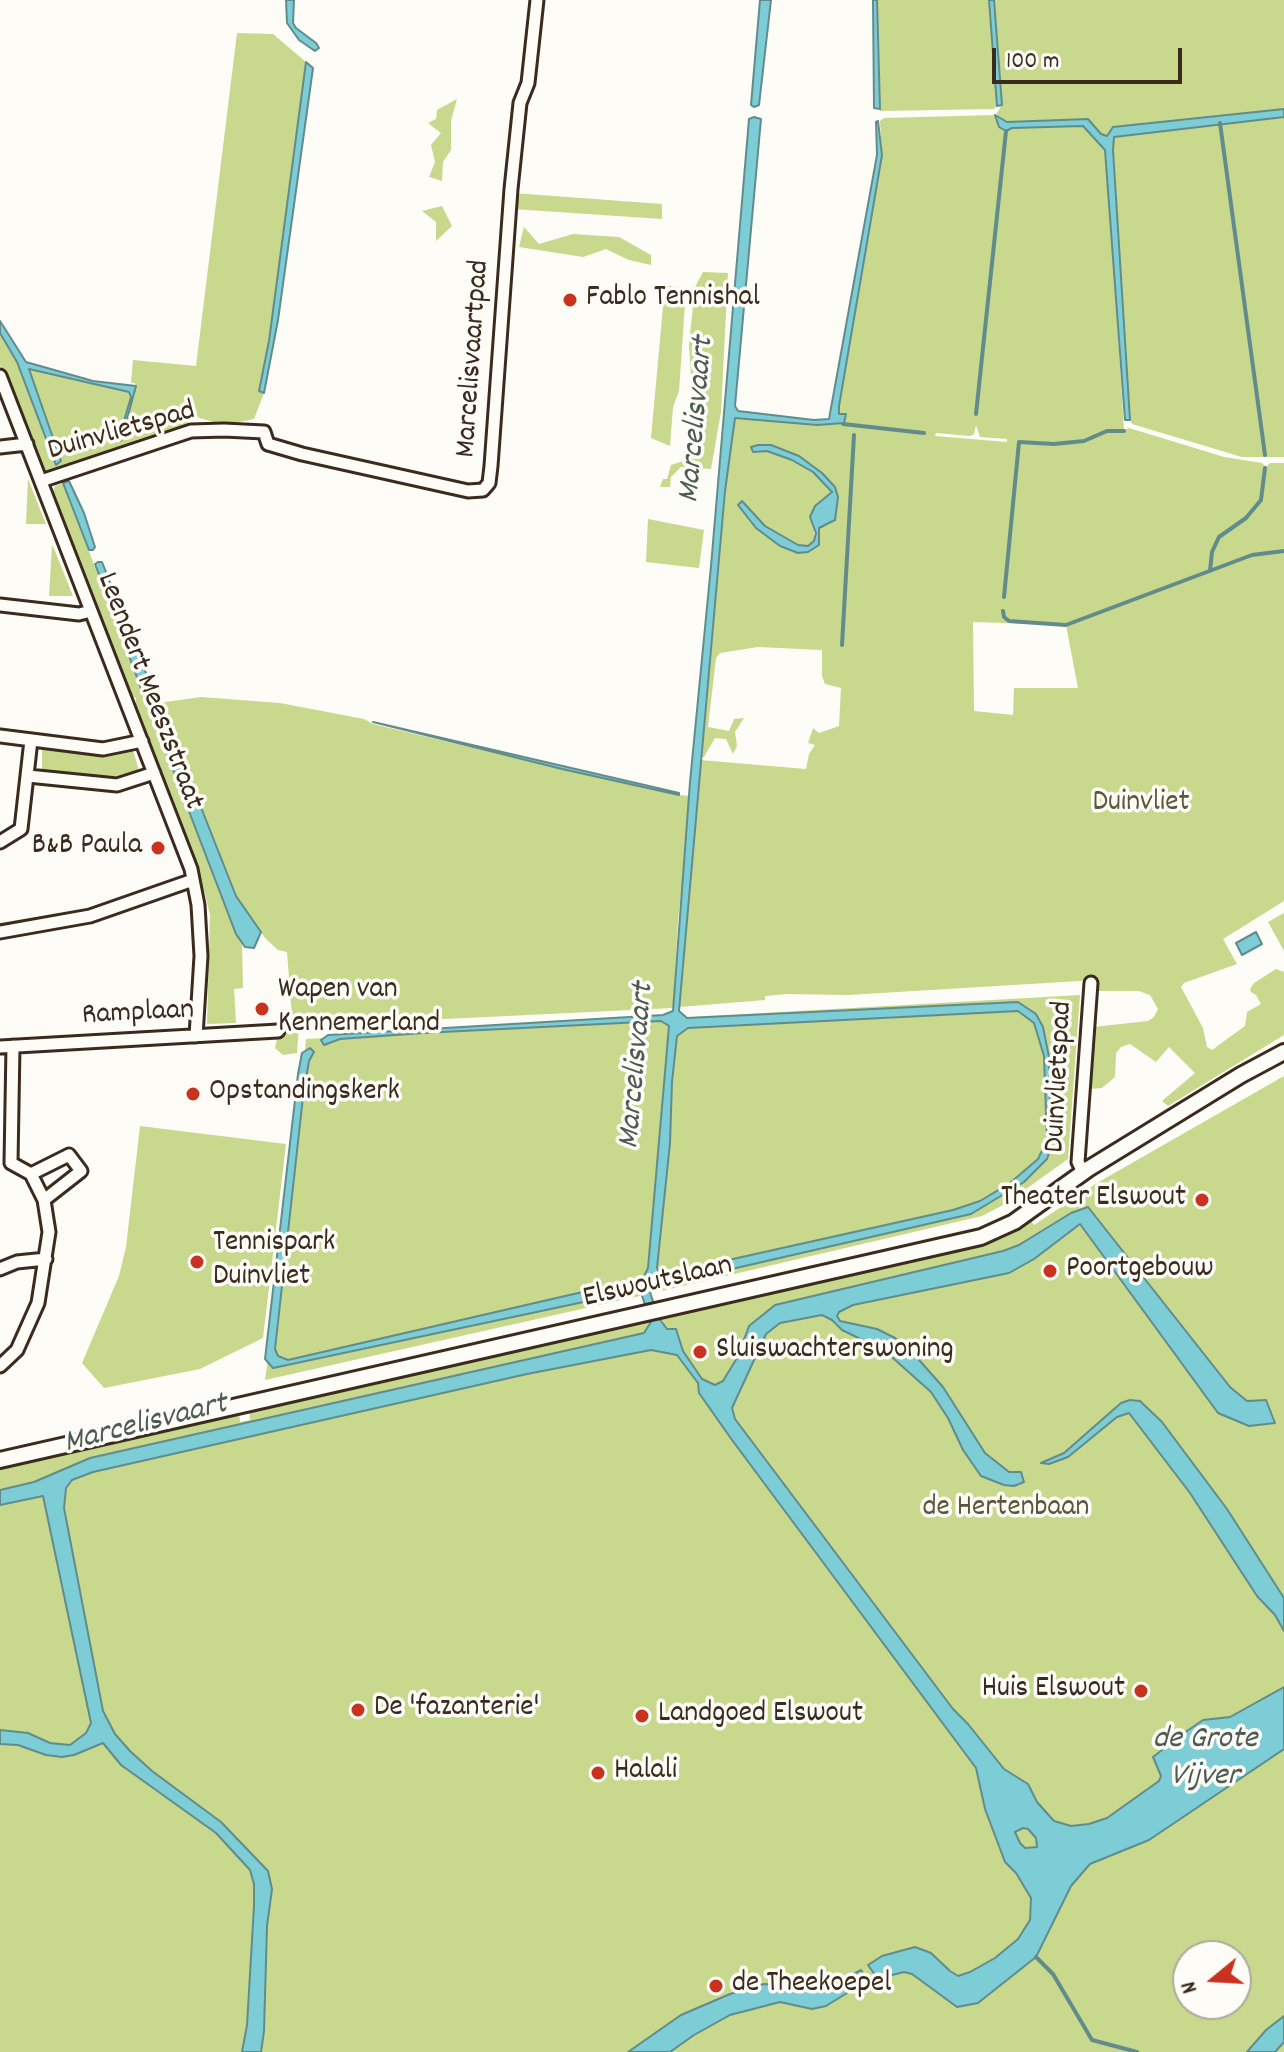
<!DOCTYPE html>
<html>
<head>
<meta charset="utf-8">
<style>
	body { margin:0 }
	#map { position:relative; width:1284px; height:2052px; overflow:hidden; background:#fdfcf7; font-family:Dekko,sans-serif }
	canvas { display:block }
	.north { position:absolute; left:1172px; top:1940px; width:80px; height:80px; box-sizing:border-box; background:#fdfcf7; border:2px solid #afa8a0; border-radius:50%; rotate:252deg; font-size:22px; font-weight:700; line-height:32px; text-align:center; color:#3b2a1e }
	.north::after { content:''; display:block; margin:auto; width:28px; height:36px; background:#c8321e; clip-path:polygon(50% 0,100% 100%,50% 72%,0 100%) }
	.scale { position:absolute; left:992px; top:48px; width:190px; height:36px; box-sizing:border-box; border:4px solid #3b2a1e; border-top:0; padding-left:10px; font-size:24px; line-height:28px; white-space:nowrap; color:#3b2a1e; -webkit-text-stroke:6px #fdfcf7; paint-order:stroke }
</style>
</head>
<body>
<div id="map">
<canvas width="1284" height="2052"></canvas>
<div class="north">N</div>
<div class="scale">100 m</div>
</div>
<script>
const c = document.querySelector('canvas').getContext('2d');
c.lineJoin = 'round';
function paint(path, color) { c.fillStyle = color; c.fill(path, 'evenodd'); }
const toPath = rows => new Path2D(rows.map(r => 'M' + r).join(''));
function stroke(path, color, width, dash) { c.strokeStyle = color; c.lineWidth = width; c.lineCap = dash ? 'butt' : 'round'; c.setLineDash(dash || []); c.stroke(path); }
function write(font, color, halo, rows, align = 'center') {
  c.font = font + ' Dekko,sans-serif'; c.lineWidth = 7; c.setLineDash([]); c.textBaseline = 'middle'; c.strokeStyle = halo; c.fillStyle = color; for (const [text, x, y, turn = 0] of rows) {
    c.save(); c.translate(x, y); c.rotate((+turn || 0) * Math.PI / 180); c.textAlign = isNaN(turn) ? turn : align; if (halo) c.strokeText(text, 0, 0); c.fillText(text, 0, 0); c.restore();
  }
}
const green = toPath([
	[877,0,989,0,997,106,994,109,880,111],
	[994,0,1284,0,1284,109,1114,127,1107,136,1101,134,1088,119,1007,122,996,116,1006,130,1012,128,1084,126,1107,154,1124,430,1129,428,1224,457,1262,463,1266,467,1270,463,1284,463,1284,901,1223,939,1237,964,1184,983,1181,987,1203,1028,1207,1047,1212,1050,1245,1026,1247,1012,1261,1004,1256,995,1251,992,1250,989,1254,983,1276,969,1284,972,1284,1035,1168,1106,1162,1101,1195,1073,1169,1047,1156,1062,1130,1044,1121,1047,1116,1053,1115,1077,1102,1088,1089,1089,1093,1027,1148,1021,1154,1017,1158,1009,1150,995,1139,991,1095,991,1096,980,848,995,787,994,765,996,765,1000,680,1007,686,923,690,814,678,920,673,1008,299,1026,297,1053,283,1055,275,1048,282,1016,292,1017,287,952,278,950,265,938,236,896,158,703,201,697,280,703,364,719,373,724,511,757,679,795,692,796,700,760,806,769,809,754,815,745,808,743,813,728,819,733,839,726,841,688,825,684,822,676,822,650,758,647,720,653,716,658,708,727,729,731,734,719,744,718,735,732,737,746,733,754,726,739,715,738,704,757,700,757,725,491,735,417,817,425,846,414,839,415,839,406,882,155,880,121,884,118,996,115,1002,104],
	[976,425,980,437,1007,439,1007,442,935,436,936,433,970,436,974,434],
	[771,445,822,473,838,497,830,524,819,528,819,534,808,552,798,553,780,546,756,528,742,502,765,526,798,545,808,546,814,541,815,506,832,492,813,472,792,460,767,451,753,452],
	[973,622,1066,625,1078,688,1014,688,1013,715,974,711],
	[237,33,273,34,306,62,269,341,259,391,264,393,254,419,225,425,199,418,190,410,188,427,109,452,83,463,48,472,42,468,0,365,0,333,28,369,129,392,131,397,119,441,136,386,135,383,131,383,133,360,196,366],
	[457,99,451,121,451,150,443,162,442,181,429,177,435,162,431,145,441,133,428,123,436,119,437,110],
	[1284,117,1284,457,1242,457,1132,424,1130,420,1113,140,1114,136,1123,134],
	[513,193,662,204,662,219,513,209],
	[442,206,452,226,436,241,436,222,422,211],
	[524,227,539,244,573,234,619,237,651,255,651,265,629,260,606,249,583,257,519,247],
	[703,272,728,273,721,412,711,469,681,467,671,477,670,487,660,487,663,479,667,479,671,465,696,457,707,411,692,393,689,344,695,287],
	[665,285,686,289,679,391,673,407,670,446,651,438],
	[28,479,46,524,26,524],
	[63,483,142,691,149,693,151,698,148,701,149,707,242,944,243,988,234,989,236,1023,207,1024,210,915,205,894,135,711,136,698,129,695,53,492,55,486],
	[648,519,704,530,699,568,646,562],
	[52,545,55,551,73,596,49,596],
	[42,749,99,756,133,750,139,771,121,776,94,777,42,770],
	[1284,913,1284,951,1268,922],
	[1080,995,1068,1159,1005,1204,982,1216,653,1293,265,1380,297,1152,306,1039],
	[1284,1076,1284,2052,0,2052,0,1466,239,1412,240,1422,250,1420,249,1410,1000,1239,1031,1221,1034,1225,1097,1183],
	[1188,1956,1236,1956,1236,2004,1188,2004],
	[140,1126,286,1144,263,1338,200,1369,104,1388,82,1363,119,1276,126,1247]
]);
const water = toPath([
	[286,0,294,0,293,23,296,28,316,43,319,48,315,51,299,40,287,23,286,0],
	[760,0,771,0,759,105,754,107,751,105,760,0],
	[873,0,877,0,880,109,874,108,873,0],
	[989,0,994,0,1002,105,997,106,989,0],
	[306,62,313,68,278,320,264,393,259,391,269,341,306,62],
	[1284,109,1284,117,1114,137,1113,150,1130,420,1125,420,1105,150,1083,126,1012,128,1006,131,999,127,995,115,1007,122,1088,119,1101,134,1107,136,1113,127,1284,109],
	[754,117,761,119,735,406,738,411,814,420,829,419,877,155,876,122,878,121,882,155,839,406,839,414,846,414,844,423,817,425,735,418,725,491,679,1011,687,1018,1018,1002,1036,1014,1043,1027,1049,1057,1051,1147,1047,1159,1024,1182,971,1214,658,1286,651,1289,650,1292,658,1317,667,1329,676,1329,683,1351,702,1379,715,1385,723,1381,737,1358,749,1326,775,1305,1003,1251,1019,1245,1071,1213,1088,1207,1230,1387,1247,1401,1266,1400,1275,1423,1249,1426,1218,1413,1080,1224,1034,1259,1009,1273,853,1305,839,1312,837,1316,840,1321,877,1329,895,1338,912,1352,943,1387,985,1453,1009,1472,1021,1472,1024,1482,1014,1486,1004,1485,981,1476,963,1450,948,1418,931,1392,885,1351,842,1330,832,1320,822,1315,780,1323,766,1334,732,1408,735,1419,953,1709,968,1724,1004,1769,1028,1784,1037,1802,1054,1821,1071,1826,1089,1824,1107,1818,1159,1781,1161,1776,1153,1757,1184,1733,1203,1720,1230,1717,1284,1687,1284,1749,1149,1840,1090,1864,1071,1886,1036,1957,978,2003,957,2007,912,1974,904,1972,884,1977,875,1975,868,1965,882,1956,915,1947,931,1953,950,1971,958,1976,970,1972,995,1958,1018,1939,1030,1920,1031,1898,1016,1873,1005,1862,985,1809,976,1768,732,1440,699,1393,698,1383,677,1355,651,1350,527,1374,93,1472,72,1480,66,1488,64,1508,103,1711,115,1734,130,1751,152,1771,221,1822,268,1871,272,1889,267,1926,264,2031,261,2052,242,2052,247,2025,254,1906,254,1884,250,1870,216,1833,121,1765,103,1743,74,1755,62,1757,46,1755,18,1745,0,1744,0,1730,28,1733,50,1743,70,1745,86,1733,91,1723,43,1496,0,1505,0,1490,34,1482,90,1458,644,1333,651,1322,640,1290,273,1368,265,1359,298,1074,302,1053,310,1048,314,1052,309,1061,303,1097,275,1349,278,1356,288,1360,643,1278,648,1268,669,1026,661,1021,423,1033,340,1039,324,1045,321,1040,328,1035,663,1015,673,1011,690,782,711,566,749,119,754,117],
	[1018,1011,1034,1023,1044,1056,1047,1140,1038,1159,1010,1183,980,1201,953,1210,661,1275,657,1268,670,1143,672,1082,677,1036,688,1028,1018,1011],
	[1023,1828,1028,1829,1036,1838,1037,1847,1025,1848,1020,1843,1015,1832,1023,1828],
	[0,321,26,362,93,381,136,386,121,441,118,441,131,397,129,392,29,369,61,461,56,465,17,362,0,333,0,321],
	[758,445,771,445,799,456,822,473,835,487,838,497,835,520,819,528,819,545,808,552,798,553,780,546,756,528,738,505,742,501,765,526,798,545,808,546,814,541,816,533,810,517,815,506,832,492,813,472,792,460,767,451,753,452,751,447,758,445],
	[69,481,84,513,95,547,93,550,89,550,63,483,69,481],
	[98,562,102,562,152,688,150,692,142,691,95,564,98,562],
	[151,698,158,702,168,724,236,896,261,932,254,948,245,947,236,934,149,707,148,701,151,698],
	[373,722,679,793,679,795,562,769,373,722],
	[1256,932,1262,944,1242,955,1236,943,1256,932],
	[1130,1400,1140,1401,1162,1422,1227,1509,1284,1598,1284,1631,1275,1615,1257,1596,1190,1493,1129,1413,1117,1417,1068,1457,1049,1464,1041,1463,1064,1453,1121,1403,1130,1400],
	[861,1970,868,1980,826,2006,812,2009,780,2002,730,2015,694,2035,670,2052,628,2052,681,2015,730,1994,764,1984,828,1988,861,1970],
	[1284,2016,1284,2042,1275,2052,1247,2052,1266,2030,1284,2016]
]);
const stream = toPath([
	[1220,123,1265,455],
	[976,414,1006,131],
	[843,424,924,433],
	[1210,571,1212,552,1219,537,1246,518,1261,500,1265,468],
	[1004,597,1019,442,1054,444,1084,441,1107,431,1124,431],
	[1003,611,1004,617,1009,621,1066,625,1252,555,1284,551],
	[842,645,854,435],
	[1036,1957,1053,1974,1092,2040,1137,2052]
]);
const street = toPath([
	[0,376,191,869,198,905,201,956,196,1036],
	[0,447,27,444],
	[41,481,191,431,224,430,264,432,268,444,302,454,468,491,483,490,489,483,491,466,511,189,520,103,528,83,537,0],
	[0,605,79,614,91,611],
	[0,736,103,749,142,741],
	[28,776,117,785,154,773],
	[0,842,21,829,31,740],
	[0,932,90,916,193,880],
	[0,1047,278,1031],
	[11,1163,13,1046],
	[1083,1172,1078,1162,1091,983],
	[31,1174,69,1155,81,1171,44,1200],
	[0,1269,17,1262,46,1259],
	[0,1366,17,1350,38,1303,49,1232,44,1200,31,1174,11,1163]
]);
const secondary = toPath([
	[0,1460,981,1237,1014,1222,1088,1169,1241,1075,1284,1052]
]);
const markers = [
	[570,300,8,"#c8321e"],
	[158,848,8,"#c8321e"],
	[262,1009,8,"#c8321e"],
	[193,1094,8,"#c8321e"],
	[1202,1200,8,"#c8321e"],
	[197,1262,8,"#c8321e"],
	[1050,1271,8,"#c8321e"],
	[700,1352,8,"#c8321e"],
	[1141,1691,8,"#c8321e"],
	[358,1710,8,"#c8321e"],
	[642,1716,8,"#c8321e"],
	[598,1773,8,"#c8321e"],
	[716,1986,8,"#c8321e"]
];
const poiNames = [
	["Fablo Tennishal",586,300],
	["B&B Paula",142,848,"right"],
	["Wapen van",278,992],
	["Kennemerland",278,1026],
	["Opstandingskerk",209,1094],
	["Theater Elswout",1186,1200,"right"],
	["Tennispark",213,1245],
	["Duinvliet",213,1279],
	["Poortgebouw",1066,1271],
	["Sluiswachterswoning",716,1352],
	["Huis Elswout",1125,1691,"right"],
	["De 'fazanterie'",374,1710],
	["Landgoed Elswout",658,1716],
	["Halali",614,1773],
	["de Theekoepel",732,1986]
];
const streetNames = [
	["Marcelisvaartpad",475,359,-86],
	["Duinvlietspad",122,433,-16],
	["Leendert Meeszstraat",148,692,69],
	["Ramplaan",138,1015,-3],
	["Duinvlietspad",1061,1077,-87],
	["Elswoutslaan",658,1284,-13]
];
const parkNames = [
	["Duinvliet",1141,805],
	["de Hertenbaan",1006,1510]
];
const waterNames = [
	["Marcelisvaart",699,420,-85],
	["Marcelisvaart",639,1066,-85],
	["Marcelisvaart",146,1426,-14],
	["de Grote",1205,1742],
	["Vijver",1205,1779]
];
paint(green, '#c8d88c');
paint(water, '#7ccdd6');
stroke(water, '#628c8c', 2);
stroke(stream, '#628c8c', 4);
stroke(street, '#3b2a1e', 17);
stroke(secondary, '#3b2a1e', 20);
stroke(street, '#fdfcf7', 11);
stroke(secondary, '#fdfcf7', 14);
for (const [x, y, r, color] of markers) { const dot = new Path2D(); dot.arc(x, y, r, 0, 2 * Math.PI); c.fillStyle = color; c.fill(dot); stroke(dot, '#fdfcf7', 3); }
write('30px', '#3b2a1e', '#fdfcf7', poiNames, 'left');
write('30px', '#3b2a1e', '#fdfcf7', streetNames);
write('30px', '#5e563a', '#fdfcf7', parkNames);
write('italic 32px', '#4e5b55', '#fdfcf7', waterNames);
</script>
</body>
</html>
